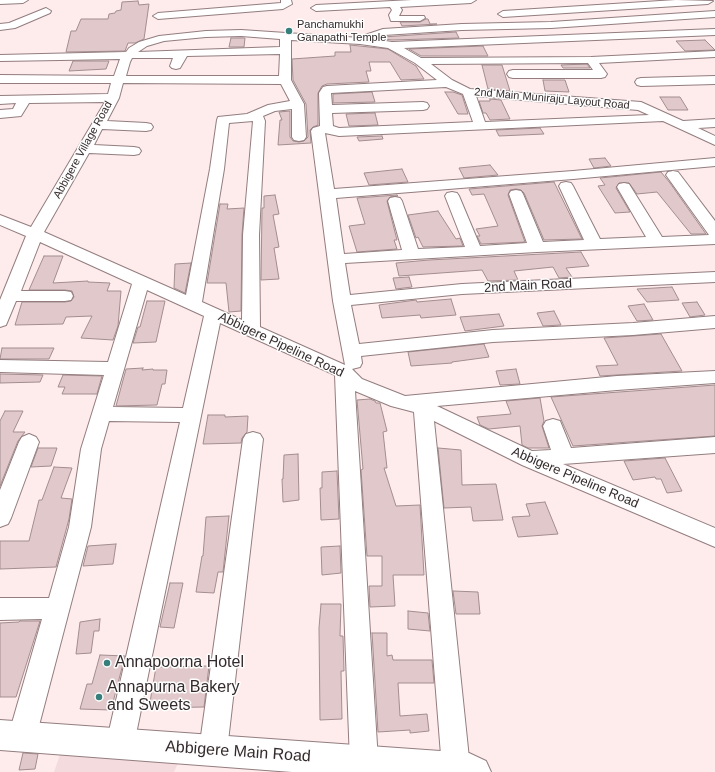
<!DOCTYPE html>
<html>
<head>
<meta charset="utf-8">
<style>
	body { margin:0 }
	canvas { display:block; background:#feebec }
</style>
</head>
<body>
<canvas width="715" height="772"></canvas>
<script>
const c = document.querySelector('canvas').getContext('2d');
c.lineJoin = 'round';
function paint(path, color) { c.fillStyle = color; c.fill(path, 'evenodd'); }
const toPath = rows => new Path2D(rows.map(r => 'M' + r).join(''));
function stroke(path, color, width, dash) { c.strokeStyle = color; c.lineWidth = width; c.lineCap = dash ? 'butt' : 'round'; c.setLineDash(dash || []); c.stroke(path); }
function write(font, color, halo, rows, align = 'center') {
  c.font = font + ' Arial,sans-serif'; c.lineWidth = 3; c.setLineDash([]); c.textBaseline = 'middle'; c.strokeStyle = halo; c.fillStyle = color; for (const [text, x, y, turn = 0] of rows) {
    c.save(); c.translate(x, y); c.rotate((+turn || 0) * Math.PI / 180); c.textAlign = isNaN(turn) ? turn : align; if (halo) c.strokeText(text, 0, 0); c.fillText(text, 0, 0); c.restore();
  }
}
const built = toPath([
	[65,740,185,748,174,772,54,772]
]);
const building = toPath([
	[138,1,139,5,149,4,144,39,135,43,128,43,125,51,66,52,71,31,76,31,81,19,108,19,109,14,115,13,116,11,121,10,122,2,138,1],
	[426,19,428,19,430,24,437,24,402,26,400,22,420,22,426,19],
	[456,32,459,38,392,40,384,39,383,37,456,32],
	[231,38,245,38,244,47,229,47,231,38],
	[705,40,715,50,685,51,676,41,705,40],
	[350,45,388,49,416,66,424,79,401,80,390,62,369,62,371,71,366,71,369,82,327,84,322,86,318,93,318,125,313,127,310,130,311,143,278,145,280,120,282,120,279,112,290,111,290,137,293,141,299,142,304,141,308,137,306,104,293,80,292,59,335,56,335,52,351,52,350,45],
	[483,46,488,56,421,56,409,49,483,46],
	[73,61,109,61,106,69,69,71,73,61],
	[587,64,590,68,563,68,561,65,587,64],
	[482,65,502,65,510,91,488,89,482,65],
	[543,80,565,80,569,92,545,91,543,80],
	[372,92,375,102,333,103,333,94,372,92],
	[445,92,453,92,462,95,468,114,458,114,445,92],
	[660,97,680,97,688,110,668,110,660,97],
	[490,99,501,100,510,119,490,120,486,113,483,113,479,101,490,101,490,99],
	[375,113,378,125,349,126,346,114,375,113],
	[540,128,544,134,499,136,496,130,540,128],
	[382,136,383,139,359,141,357,137,382,136],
	[605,158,611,166,594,168,589,159,605,158],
	[490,165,498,175,464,178,459,168,490,165],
	[402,169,408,182,369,185,364,173,402,169],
	[661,172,670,183,706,234,691,234,657,192,637,194,629,183,619,183,616,188,630,212,615,213,598,186,605,185,600,178,661,172],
	[554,182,582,239,544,240,524,193,521,190,516,189,510,190,508,195,525,242,481,244,477,236,480,236,476,229,498,226,484,194,472,195,469,189,554,182],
	[275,195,279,214,273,215,279,247,274,248,279,279,261,280,262,208,264,208,264,196,275,195],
	[397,195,398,196,390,197,387,201,397,240,394,240,397,249,357,252,349,226,365,224,357,198,397,195],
	[220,204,228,204,227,209,244,208,242,235,241,311,229,312,226,283,207,283,220,204],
	[438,211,456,239,460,238,463,246,423,247,418,237,416,238,408,215,438,211],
	[581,252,589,266,566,268,572,277,559,278,553,267,514,271,518,280,488,281,482,270,399,276,396,263,429,260,581,252],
	[44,256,63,256,53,283,88,281,88,282,110,283,107,291,121,291,118,326,113,340,81,338,92,316,66,317,63,324,15,325,22,302,65,302,71,301,74,297,72,291,65,290,29,290,44,256],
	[191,263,185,293,174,288,175,264,191,263],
	[409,277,412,287,396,289,393,278,409,277],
	[672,287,679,300,647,302,637,289,672,287],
	[451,299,456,315,421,318,420,315,382,318,379,305,416,300,417,302,451,299],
	[147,301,165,301,156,342,133,343,138,327,140,327,147,301],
	[697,302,705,315,690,317,682,303,697,302],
	[644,304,653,320,637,321,628,306,644,304],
	[554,311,561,325,543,326,537,313,554,311],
	[499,314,504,326,465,331,460,317,499,314],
	[661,334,682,371,600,376,596,366,618,365,604,338,661,334],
	[484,344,489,357,452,362,452,363,411,366,408,352,484,344],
	[2,348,54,348,49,359,0,359,2,348],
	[143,368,142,370,153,369,153,370,167,370,165,384,162,384,157,405,116,406,126,369,143,368],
	[516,369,520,384,500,385,496,371,516,369],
	[0,374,43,375,40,382,0,383,0,374],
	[63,375,102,376,97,394,62,394,65,387,58,387,63,375],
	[715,385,715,436,573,446,551,397,715,385],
	[540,398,544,421,542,426,549,448,528,448,522,445,520,426,489,429,480,425,477,417,511,414,506,401,540,398],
	[370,399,375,401,376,403,380,403,387,431,383,432,387,468,384,468,396,506,420,505,424,575,393,575,395,606,370,607,369,586,382,586,382,556,367,556,361,470,363,469,357,400,370,399],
	[5,411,23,411,13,432,25,432,18,441,0,486,0,421,5,411],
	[208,415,225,415,225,417,248,416,247,432,242,438,241,443,203,444,208,415],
	[38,448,57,448,51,466,31,467,38,448],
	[438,448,461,450,462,485,496,484,503,520,473,521,471,507,444,508,438,448],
	[298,454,299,500,283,502,282,479,283,479,284,455,298,454],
	[665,458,682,491,667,493,661,479,656,479,655,477,633,480,624,461,665,458],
	[54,467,72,468,61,498,72,499,69,519,56,567,0,569,0,541,29,541,39,500,42,500,54,467],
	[337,471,339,519,321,520,320,488,322,488,322,472,337,471],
	[545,502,558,534,518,537,512,517,530,516,526,504,545,502],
	[229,516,223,572,218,572,214,593,196,592,202,556,203,556,206,517,229,516],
	[116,544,113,564,83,566,88,546,116,544],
	[340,546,341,573,322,575,321,547,340,546],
	[170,583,183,583,174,628,160,627,170,583],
	[453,591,478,592,480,614,456,614,453,591],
	[321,604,341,604,340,636,343,636,344,671,341,671,342,719,320,720,319,628,321,604],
	[408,611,428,613,430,631,408,629,408,611],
	[100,619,99,631,94,631,91,653,76,654,80,622,100,619],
	[20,621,40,621,16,697,0,697,0,623,19,622,20,621],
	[372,633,387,633,387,656,392,655,393,660,432,660,434,683,398,683,400,716,427,714,429,731,410,733,410,730,378,732,372,633],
	[100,655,125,656,111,710,80,709,87,684,92,684,100,655],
	[209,666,204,707,149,708,156,667,209,666],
	[23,753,38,754,35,769,19,770,23,753]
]);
const minor = toPath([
	[0,0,28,0,23,3,0,4,0,0],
	[281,0,291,0,292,4,283,9,158,19,153,16,158,13,281,3,281,0],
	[412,0,476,0,471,3,400,7,402,10,399,16,424,16,425,18,420,21,391,21,389,15,392,10,390,7,316,11,311,8,316,5,412,0],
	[676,0,713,1,708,4,503,17,498,14,503,11,676,0],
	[46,8,51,11,50,13,15,28,0,30,0,24,9,23,46,8],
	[715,11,715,17,551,28,462,30,384,35,373,39,392,42,715,29,715,35,404,48,421,58,591,57,715,51,715,57,599,63,607,74,605,77,601,78,513,78,509,77,507,74,509,71,513,70,593,70,588,63,431,64,452,80,470,89,641,102,683,121,715,119,715,127,698,128,715,136,715,145,663,121,339,136,325,133,334,189,573,171,715,158,715,166,573,179,336,198,344,254,402,250,388,201,390,198,395,197,400,198,402,201,418,249,465,247,445,196,447,193,452,192,457,193,459,196,480,246,527,243,509,194,511,191,516,190,521,191,523,194,543,242,584,240,559,186,561,183,566,182,571,183,573,186,600,239,646,237,617,187,619,184,624,183,629,184,662,237,709,235,666,175,668,172,673,171,678,172,715,221,715,244,537,252,345,263,350,295,462,284,715,272,715,282,462,294,351,305,359,344,493,330,633,323,715,316,715,328,633,335,493,342,361,356,362,363,360,367,352,369,362,379,405,396,617,376,715,371,715,383,617,390,437,406,532,451,551,450,543,426,546,421,553,419,560,421,571,448,715,437,715,453,563,464,715,528,715,547,522,465,434,421,470,768,468,772,444,772,442,768,414,412,391,406,355,391,378,761,374,771,371,772,354,771,350,761,335,375,220,323,134,744,130,754,120,758,110,754,106,744,180,422,109,421,101,449,91,527,36,737,32,746,22,750,12,746,8,737,42,619,0,620,0,598,49,598,69,527,81,449,104,375,0,372,0,360,108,362,132,284,40,242,21,291,65,291,71,292,73,296,71,300,65,301,16,301,6,325,0,327,0,300,26,236,0,225,0,215,31,227,105,102,29,103,21,116,0,118,0,110,13,109,16,103,0,104,0,96,108,94,111,83,0,83,0,75,114,76,120,59,0,61,0,55,126,52,129,48,139,42,159,36,206,31,241,30,361,38,362,36,383,29,462,24,551,22,715,11],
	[241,36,280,39,280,47,138,52,147,46,164,41,206,37,241,36],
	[291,40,360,44,388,48,415,63,437,80,327,86,323,87,319,93,320,126,313,128,311,131,333,301,345,365,260,327,259,235,265,121,263,116,275,111,292,109,292,137,294,140,299,141,304,140,306,137,304,104,291,80,291,40],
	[280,54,279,76,126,76,130,62,132,58,173,58,170,66,172,68,176,69,180,68,187,56,280,54],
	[123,83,281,84,290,101,268,105,247,114,218,117,217,120,210,169,186,295,44,232,89,153,134,155,139,154,141,151,139,148,134,147,94,145,102,129,146,131,151,130,153,127,151,124,146,123,107,121,119,98,123,83],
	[446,87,463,94,473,122,339,128,333,126,332,113,423,110,427,109,429,106,427,103,423,102,332,105,331,93,446,87],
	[476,96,638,110,649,115,485,122,476,96],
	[253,121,243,235,242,320,202,302,224,169,229,123,253,121],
	[147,290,204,316,183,408,113,407,147,290],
	[715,76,715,84,641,86,637,85,635,82,637,79,641,78,715,76],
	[253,432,260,434,263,439,227,750,223,760,213,764,203,760,199,750,243,439,246,434,253,432],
	[29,434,36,437,39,442,11,518,8,524,0,527,0,490,19,442,22,437,29,434]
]);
const major = toPath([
	[0,720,469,753,486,761,491,772,292,772,0,750,0,720]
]);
const markers = [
	[289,31,4,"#377f7c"],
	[107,663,4,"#377f7c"],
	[99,697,4,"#377f7c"]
];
const farPoinames = [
	["Panchamukhi",297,25],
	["Ganapathi Temple",297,38]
];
const farStreetnames = [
	["2nd Main Muniraju Layout Road",552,99,5],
	["Abbigere Village Road",83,150,-61]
];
const streetNames = [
	["2nd Main Road",528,286,-3],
	["Abbigere Pipeline Road",281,345,25],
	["Abbigere Pipeline Road",575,478,23]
];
const nearPoinames = [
	["Annapoorna Hotel",115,663],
	["Annapurna Bakery",107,688],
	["and Sweets",107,706]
];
const nearStreetnames = [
	["Abbigere Main Road",238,752,4]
];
paint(built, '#f4dbdd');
paint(building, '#e1c9cb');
stroke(building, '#a38d8f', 1);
stroke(minor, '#937d7f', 2);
stroke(major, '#937d7f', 2);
paint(minor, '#fff');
paint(major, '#fff');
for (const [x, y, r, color] of markers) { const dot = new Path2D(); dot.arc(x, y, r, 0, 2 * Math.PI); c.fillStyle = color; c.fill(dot); stroke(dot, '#fdfdfd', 1.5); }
write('11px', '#332a2b', '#fdfdfd', farPoinames, 'left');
write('11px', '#332a2b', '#fdfdfd', farStreetnames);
write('13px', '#332a2b', '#fdfdfd', streetNames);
write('16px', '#332a2b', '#fdfdfd', nearPoinames, 'left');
write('16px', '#332a2b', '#fdfdfd', nearStreetnames);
</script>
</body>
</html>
